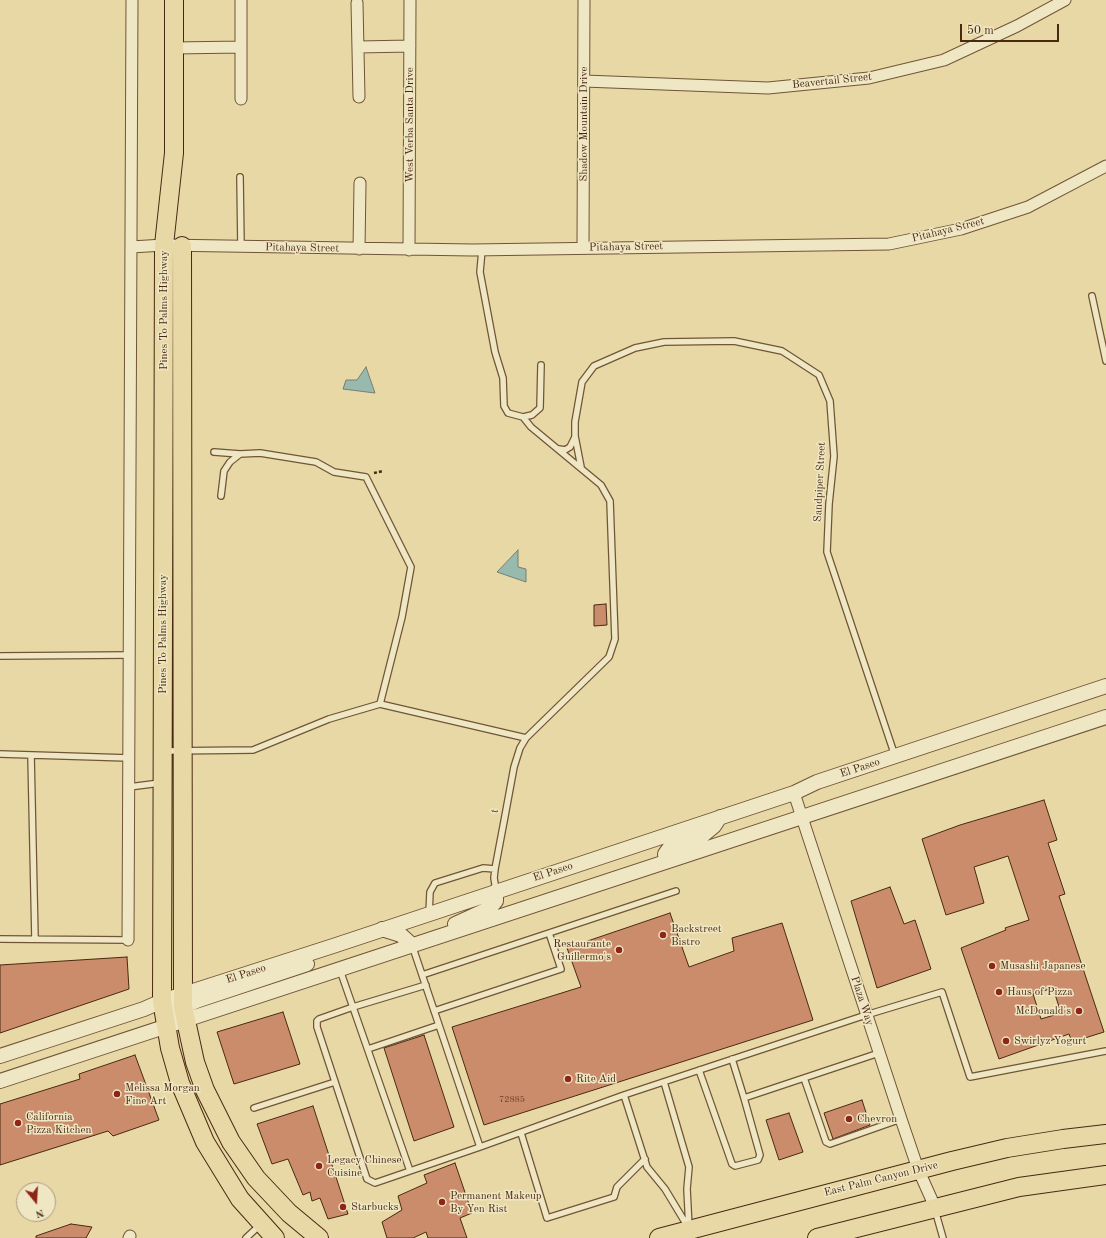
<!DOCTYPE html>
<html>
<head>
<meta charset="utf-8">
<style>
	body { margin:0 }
	#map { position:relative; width:1106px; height:1238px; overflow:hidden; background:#e7d8a5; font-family:"Old Standard TT",serif }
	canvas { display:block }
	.north { position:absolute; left:16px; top:1182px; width:40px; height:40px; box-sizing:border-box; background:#efe6c4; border:1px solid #ad9a7d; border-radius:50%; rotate:162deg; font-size:11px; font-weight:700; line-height:16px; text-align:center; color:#492912 }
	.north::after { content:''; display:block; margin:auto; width:14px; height:18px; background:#8f2418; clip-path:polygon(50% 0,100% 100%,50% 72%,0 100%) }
	.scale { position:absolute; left:960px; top:24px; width:99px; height:18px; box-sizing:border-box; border:2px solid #492912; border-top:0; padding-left:5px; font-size:12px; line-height:14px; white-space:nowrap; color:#492912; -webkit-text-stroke:3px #efe6c4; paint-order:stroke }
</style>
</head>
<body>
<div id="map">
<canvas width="1106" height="1238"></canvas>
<div class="north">N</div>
<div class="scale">50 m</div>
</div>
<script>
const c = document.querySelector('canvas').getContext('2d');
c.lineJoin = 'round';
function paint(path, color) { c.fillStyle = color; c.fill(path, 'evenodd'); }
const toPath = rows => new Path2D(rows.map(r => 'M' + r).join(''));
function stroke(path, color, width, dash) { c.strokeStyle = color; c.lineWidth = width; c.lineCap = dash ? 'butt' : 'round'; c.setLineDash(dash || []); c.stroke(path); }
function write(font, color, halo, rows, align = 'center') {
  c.font = font + ' "Old Standard TT",serif'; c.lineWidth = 3; c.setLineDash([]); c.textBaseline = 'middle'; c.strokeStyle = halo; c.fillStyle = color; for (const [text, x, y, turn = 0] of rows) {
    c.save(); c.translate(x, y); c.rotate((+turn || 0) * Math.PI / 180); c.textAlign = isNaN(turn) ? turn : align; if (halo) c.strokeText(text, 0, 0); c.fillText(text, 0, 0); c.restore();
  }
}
const water = toPath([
	[366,367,375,393,343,389,346,380,357,380,366,367],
	[518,550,518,567,526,569,526,582,497,572,518,550]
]);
const building = toPath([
	[606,604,607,625,594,626,594,605,606,604],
	[1044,800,1057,840,1048,843,1065,894,1059,896,1104,1032,1072,1042,1069,1034,999,1059,961,948,1006,930,1005,928,1029,920,1008,856,974,867,984,903,946,915,922,839,960,825,1044,800],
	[1053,988,1061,1013,1041,1019,1033,994,1053,988],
	[890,887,904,924,915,920,931,969,877,988,851,901,890,887],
	[670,913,689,967,734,951,732,938,782,923,813,1020,484,1125,452,1027,581,987,567,948,670,913],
	[127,957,129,989,0,1033,0,965,127,957],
	[283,1012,300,1064,234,1084,217,1032,283,1012],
	[424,1035,454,1127,414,1141,384,1048,424,1035],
	[135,1055,159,1120,113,1136,108,1131,0,1165,0,1104,80,1079,79,1074,135,1055],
	[862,1100,870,1125,833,1139,824,1113,862,1100],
	[313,1106,348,1214,328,1219,320,1198,312,1201,310,1192,303,1195,288,1159,272,1164,257,1124,313,1106],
	[789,1113,803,1152,779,1160,766,1120,789,1113],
	[455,1163,472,1213,460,1218,467,1238,428,1238,426,1232,413,1238,387,1238,382,1222,402,1210,398,1196,427,1183,424,1175,455,1163],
	[71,1224,92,1227,86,1238,36,1238,36,1236,71,1224]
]);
const path = toPath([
	[374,473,383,471]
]);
const service = toPath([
	[240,177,241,247],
	[1092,296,1106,361],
	[523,417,532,415,540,408,541,365],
	[559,449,565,450,570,447,575,437],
	[214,452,240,454],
	[581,467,575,436,575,422,582,382,594,366,635,348,664,342,734,341,782,351,819,375,830,401,834,456,829,504,827,552,895,756],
	[221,496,224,471,230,462,240,454,260,453,316,462,334,472,366,477,411,567,402,617,380,704],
	[0,656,129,655],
	[164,751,253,750,329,719,380,704,526,738,609,657,615,639,610,501,601,485,531,427,523,417,508,413,504,406,503,378,495,352,480,272,482,250],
	[0,754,129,758],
	[31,755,35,939],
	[129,787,160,783],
	[496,890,494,878,495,869,505,816,514,767,520,748,526,738],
	[429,914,430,892,435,883,483,868,495,869],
	[0,939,128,940],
	[340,970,410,1171,480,1147,412,945],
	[422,975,676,891],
	[434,1011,561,969,549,933],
	[368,1049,439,1025],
	[732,1059,744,1098],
	[699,1070,732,1164,735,1166,758,1160,760,1155,744,1098,879,1053],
	[804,1078,826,1142,830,1144,901,1119],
	[664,1082,689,1167,687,1189,689,1228],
	[624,1095,647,1167,665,1189,688,1227],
	[254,1108,335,1082],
	[521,1133,547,1218,614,1197,617,1187,645,1159],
	[480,1147,624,1095,866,1015,942,992,970,1077,1106,1051],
	[410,1171,375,1183,367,1179,317,1027,317,1021,319,1019,353,1007,426,985],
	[935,1210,943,1238],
	[246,1238,260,1225]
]);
const minor = toPath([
	[357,3,359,97],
	[358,47,410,46],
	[174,48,241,47],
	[584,81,768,88,869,78,944,60,1017,26,1065,0],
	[241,99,241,1],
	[131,247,164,245,472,250,889,244,961,229,1028,207,1106,166],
	[583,247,584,0],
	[359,249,360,183],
	[409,250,410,0],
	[794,793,901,1119,918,1169,935,1207],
	[128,940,132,0],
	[129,1238,130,1236]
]);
const tertiary = toPath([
	[666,861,665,854,670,847,702,836,714,826,720,817],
	[455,924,490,908,496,901,496,891],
	[382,929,401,935,412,945],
	[175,1012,180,1008,199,1000,307,964],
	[0,1056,144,1009,162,1001,333,946,794,793,817,782,1106,686],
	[0,1081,1106,717]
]);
const primary = toPath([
	[174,0,174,153,164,245,162,1001,170,1048,180,1083,205,1142,240,1199,275,1238],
	[182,246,183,1007,195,1062,205,1090,231,1142,256,1178,289,1213,319,1238],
	[659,1238,952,1161,1007,1148,1063,1139,1106,1134],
	[817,1238,1019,1187,1106,1175]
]);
const markers = [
	[663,935,4,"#8f2418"],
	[619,950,4,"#8f2418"],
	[992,966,4,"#8f2418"],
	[999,992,4,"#8f2418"],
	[1079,1011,4,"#8f2418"],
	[1006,1041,4,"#8f2418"],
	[568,1079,4,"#8f2418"],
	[117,1094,4,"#8f2418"],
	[849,1119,4,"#8f2418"],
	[18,1123,4,"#8f2418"],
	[319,1166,4,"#8f2418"],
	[442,1202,4,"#8f2418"],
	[343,1207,4,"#8f2418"]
];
const numberNames = [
	["72885",512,1100]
];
const streetNames = [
	["Beavertail Street",832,81,-6],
	["Shadow Mountain Drive",584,124,-90],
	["West Verba Santa Drive",410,125,-90],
	["Pitahaya Street",948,230,-14],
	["Pitahaya Street",626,247,-1],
	["Pitahaya Street",302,248,1],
	["Pines To Palms Highway",164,310,-90],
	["Sandpiper Street",820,482,-87],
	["Pines To Palms Highway",163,634,-90],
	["El Paseo",860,768,-18],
	["t",495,811,-79],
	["El Paseo",553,872,-18],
	["El Paseo",246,974,-18],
	["Plaza Way",862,1001,72],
	["East Palm Canyon Drive",881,1179,-14]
];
const poiNames = [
	["Backstreet",671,929],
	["Bistro",671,942],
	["Restaurante",611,944,"right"],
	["Guillermo's",611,957,"right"],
	["Musashi Japanese",1000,966],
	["Haus of Pizza",1007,992],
	["McDonald's",1071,1011,"right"],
	["Swirlyz Yogurt",1014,1041],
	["Rite Aid",576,1079],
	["Melissa Morgan",125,1088],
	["Fine Art",125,1101],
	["California",26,1117],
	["Pizza Kitchen",26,1130],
	["Chevron",857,1119],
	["Legacy Chinese",327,1160],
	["Cuisine",327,1173],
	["Permanent Makeup",450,1196],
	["By Yen Rist",450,1209],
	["Starbucks",351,1207]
];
paint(water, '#98b9ad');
stroke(water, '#787f6f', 1);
paint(building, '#cb8c6b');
stroke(building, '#492912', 1);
stroke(service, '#705537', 8);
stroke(minor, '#705537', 13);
stroke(tertiary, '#705537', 16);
stroke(primary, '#492912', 20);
stroke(path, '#492912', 2.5, [3, 2]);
stroke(service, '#efe6c4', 5.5);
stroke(minor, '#efe6c4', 11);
stroke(tertiary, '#efe6c4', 14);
stroke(primary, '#e7d8a5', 18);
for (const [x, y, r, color] of markers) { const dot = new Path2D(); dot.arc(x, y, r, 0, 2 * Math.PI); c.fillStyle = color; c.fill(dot); stroke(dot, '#efe6c4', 1.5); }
write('9px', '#6a4228', null, numberNames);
write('11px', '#492912', '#efe6c4', streetNames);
write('11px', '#492912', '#efe6c4', poiNames, 'left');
</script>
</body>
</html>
